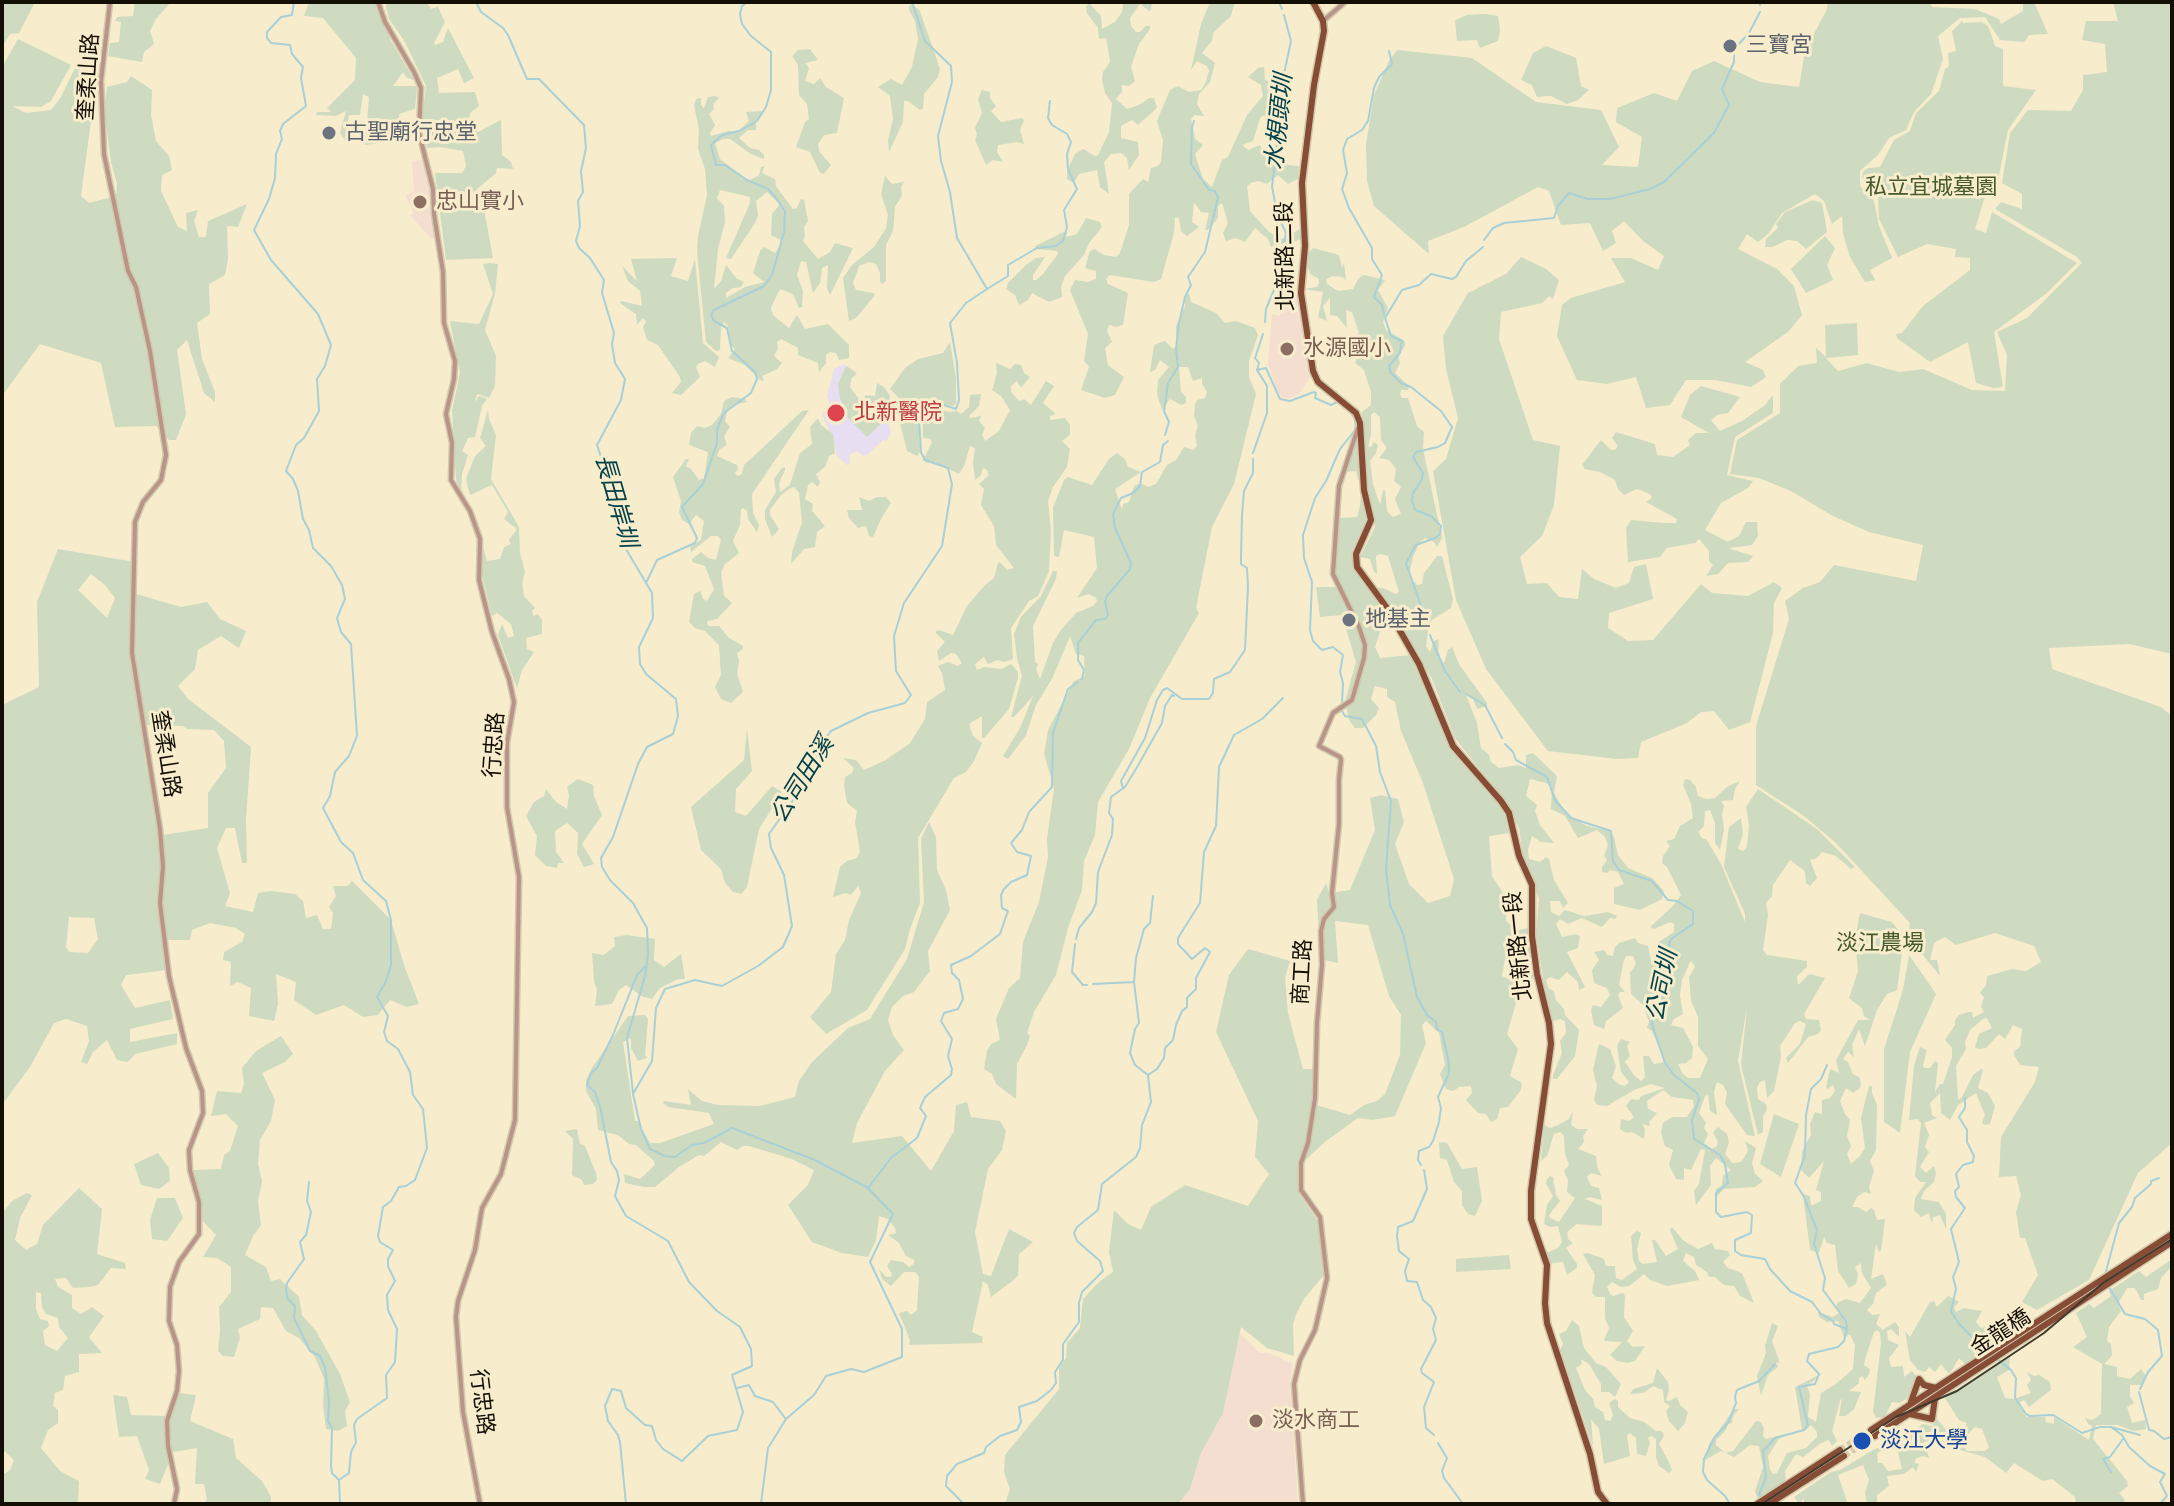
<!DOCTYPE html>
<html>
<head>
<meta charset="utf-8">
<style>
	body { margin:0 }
	#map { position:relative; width:2174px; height:1506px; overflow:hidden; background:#f7eccc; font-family:"Space Grotesk",sans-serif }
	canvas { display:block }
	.frame { position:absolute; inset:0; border:4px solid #130f05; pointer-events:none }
</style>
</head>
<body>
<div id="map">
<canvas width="2174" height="1506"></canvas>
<div class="frame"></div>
</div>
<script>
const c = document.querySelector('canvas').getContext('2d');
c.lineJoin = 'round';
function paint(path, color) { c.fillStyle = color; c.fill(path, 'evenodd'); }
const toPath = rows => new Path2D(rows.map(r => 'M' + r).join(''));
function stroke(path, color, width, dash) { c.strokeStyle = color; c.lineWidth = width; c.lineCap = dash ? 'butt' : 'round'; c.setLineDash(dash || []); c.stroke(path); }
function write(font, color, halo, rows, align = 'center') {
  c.font = font + ' "Space Grotesk","Noto Sans TC",sans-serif'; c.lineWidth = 6; c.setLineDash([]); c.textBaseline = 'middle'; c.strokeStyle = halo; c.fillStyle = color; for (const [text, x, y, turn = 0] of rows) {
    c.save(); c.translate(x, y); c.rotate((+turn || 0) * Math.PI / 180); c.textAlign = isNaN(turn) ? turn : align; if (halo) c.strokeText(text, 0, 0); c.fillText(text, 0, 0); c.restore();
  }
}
const education = toPath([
	[422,160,431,188,435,237,431,239,410,215,414,213,405,195,414,192,412,161],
	[1283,294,1299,295,1306,352,1311,376,1299,394,1291,398,1283,398,1278,392,1268,364,1272,314,1280,316],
	[1239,1332,1260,1353,1269,1353,1293,1364,1290,1382,1298,1504,1178,1504,1190,1489,1201,1453,1223,1413]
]);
const medical = toPath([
	[844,364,849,367,842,381,845,408,884,416,888,420,891,433,886,441,883,440,867,455,863,456,857,451,849,455,850,464,847,465,837,456,833,438,822,415,829,402,827,396,834,369]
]);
const green = toPath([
	[2,2,35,2,19,33,10,34,2,47],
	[135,2,171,2,156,19,150,31,154,44,144,52,142,62,108,56,110,43,119,42,121,22,115,21,117,17,133,16],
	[309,2,378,2,390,39,414,80,407,78,403,72,393,86,416,86,417,90,415,109,399,114,400,127,378,130,379,143,365,145,369,97,363,94,360,115,349,115,345,140,340,133,346,111,336,116,316,115,317,112,331,112,327,108,355,80,356,58,323,18,304,16],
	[388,2,428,4,431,9,438,7,445,22,434,43,435,45,443,42,448,28,474,78,464,83,458,69,437,78,439,93,475,92,479,106,470,113,469,119,477,126,478,132,501,120,502,155,511,162,513,169,497,168,496,173,476,190,484,209,493,258,446,260,435,173,462,173,466,166,463,151,439,147,427,148,422,118,426,86,405,42,389,19,386,6],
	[1127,2,1152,2,1151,10,1149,11,1140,4,1130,18,1131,26,1136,32,1140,32,1146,26,1150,26,1150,29,1139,44,1131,67,1135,81,1129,86,1122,85,1122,92,1116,99,1127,109,1139,105,1149,98,1154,98,1157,108,1138,125,1132,120,1121,126,1121,138,1138,142,1139,155,1129,170,1127,158,1121,153,1111,154,1104,162,1109,194,1100,187,1097,170,1079,174,1074,183,1067,179,1067,171,1075,154,1083,149,1095,156,1098,155,1109,132,1112,103,1105,93,1102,80,1103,72,1110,62,1107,42,1106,38,1099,39,1098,28,1087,13,1086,6,1089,3,1101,16,1102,29,1115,22,1122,12,1123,4],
	[1210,2,1235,2,1231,16,1213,33,1212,41,1202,53,1215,63,1210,82,1199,94,1197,104,1204,116,1195,115,1191,119,1195,139,1203,145,1195,154,1203,179,1212,187,1222,160,1228,157,1247,115,1263,96,1261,85,1248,77,1258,68,1264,67,1265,80,1277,84,1278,89,1285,91,1289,103,1287,114,1278,123,1264,115,1260,118,1253,141,1242,145,1248,150,1260,145,1266,156,1278,142,1278,157,1288,165,1299,166,1298,179,1288,184,1278,175,1267,184,1258,181,1251,183,1247,186,1250,211,1269,232,1283,239,1300,229,1301,239,1285,245,1278,243,1271,247,1268,239,1255,228,1245,242,1236,238,1226,241,1223,233,1228,223,1222,203,1218,206,1218,218,1208,230,1205,230,1209,213,1201,212,1194,202,1192,222,1199,227,1187,236,1181,231,1179,218,1175,217,1174,233,1161,279,1154,282,1110,275,1106,279,1108,284,1128,293,1123,325,1116,327,1109,325,1107,331,1112,342,1105,348,1108,365,1124,377,1115,395,1105,398,1081,390,1089,367,1084,361,1088,334,1070,290,1075,280,1088,282,1096,279,1096,271,1085,268,1090,251,1095,249,1104,255,1116,257,1120,253,1129,225,1129,194,1143,179,1148,182,1151,168,1158,166,1161,162,1163,140,1157,121,1170,90,1178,86,1189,92,1201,90,1205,84,1209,71,1207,66,1197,61,1191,70,1201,24],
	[1828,2,1930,2,1932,7,1975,9,1999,19,2001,24,2023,11,2023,4,2034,2,2048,34,2029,35,2024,42,2000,40,1985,17,1960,18,1938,36,1943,59,1931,94,1914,112,1906,130,1889,138,1878,155,1860,171,1860,186,1874,201,1879,226,1892,258,1870,270,1875,280,1865,282,1850,257,1843,233,1842,216,1832,224,1824,201,1815,194,1782,213,1769,233,1758,242,1747,234,1738,249,1777,269,1794,286,1802,315,1788,332,1745,362,1763,370,1766,377,1751,387,1716,380,1686,380,1670,405,1646,408,1636,377,1607,384,1577,380,1557,336,1562,305,1571,298,1625,282,1611,258,1631,258,1658,270,1664,256,1643,241,1624,221,1612,231,1616,243,1603,251,1590,223,1561,225,1549,191,1538,187,1464,227,1428,241,1429,254,1374,206,1367,181,1366,144,1374,95,1389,61,1397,50,1472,58,1536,102,1601,110,1619,147,1602,165,1638,167,1642,137,1616,122,1617,108,1654,93,1677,101,1692,71,1714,61,1760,82,1799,87,1805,51,1826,11],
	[2113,2,2172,2,2172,654,2129,644,2049,648,2052,669,2161,707,2172,716,2172,1143,2138,1173,2089,1280,2037,1310,2022,1302,2038,1275,2025,1238,2020,1238,2016,1212,2021,1195,2016,1176,1999,1177,2001,1137,2035,1082,2039,1067,2020,1065,2014,1055,2014,1051,2020,1047,2022,1029,2013,1025,2005,1039,1999,1034,1986,1048,1978,1049,1975,1047,1979,1034,1992,1028,1987,1018,1983,1019,1970,1030,1965,1042,1966,1049,1956,1066,1958,1100,1962,1097,1973,1075,1981,1069,1983,1070,1978,1088,1988,1093,1995,1106,1990,1124,1985,1125,1982,1123,1985,1115,1976,1093,1958,1105,1950,1120,1941,1113,1940,1093,1930,1103,1932,1115,1937,1118,1924,1123,1929,1135,1925,1147,1929,1152,1920,1167,1926,1173,1934,1166,1936,1174,1934,1182,1924,1191,1921,1199,1939,1202,1946,1214,1946,1229,1940,1215,1933,1217,1932,1224,1929,1213,1921,1217,1914,1210,1915,1198,1926,1182,1920,1182,1915,1176,1921,1123,1918,1119,1909,1120,1914,1066,1920,1047,1927,1050,1923,1065,1924,1068,1930,1068,1935,1061,1938,1063,1935,1092,1940,1084,1943,1084,1952,1057,1952,1048,1945,1040,1955,1025,1955,1020,1959,1015,1968,1012,1972,1012,1973,1018,1984,1012,1981,1007,1984,997,1980,993,1986,985,1987,976,2012,969,2026,971,2041,962,2034,946,1995,933,1956,945,1945,937,1934,943,1930,960,1937,960,1940,976,1908,937,1910,923,1836,843,1804,816,1756,785,1756,726,1789,619,1785,601,1803,588,1820,582,1834,565,1916,581,1923,545,1869,532,1833,516,1791,491,1759,478,1730,474,1737,440,1780,413,1780,384,1798,366,1817,363,1816,348,1826,357,1825,325,1857,323,1858,355,1826,358,1838,371,1867,363,1899,372,1923,369,1972,390,2005,391,2007,355,1997,332,2027,318,2082,263,2077,257,1995,209,2001,202,2022,209,2022,194,2002,183,2010,133,2028,110,2071,111,2083,90,2083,75,2107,72,2105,44,2082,40,2086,21,2118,21],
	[912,4,920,11,940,69,938,77,924,94,923,109,920,110,908,101,904,101,903,122,889,152,888,140,893,119,890,96,878,87,891,79,902,85,912,67,918,39,915,21,909,10,909,6],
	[1486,14,1498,16,1500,30,1498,41,1480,48,1477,40,1457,41,1455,20,1467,15],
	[1962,21,1963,23,1982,22,1988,26,1995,46,2003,49,2003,86,2036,90,2008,130,1996,190,1991,187,1986,193,1975,229,1986,233,1992,212,2077,263,2047,293,1994,332,2003,387,1993,388,1976,383,1968,342,1930,362,1897,338,1896,334,1902,333,1923,306,1970,270,1970,258,1955,257,1956,249,1927,244,1898,257,1879,219,1878,197,1862,177,1863,172,1868,168,1880,167,1894,140,1910,131,1916,113,1939,91,1945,69,1949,66,1948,53,1956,51,1952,31],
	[18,39,71,65,51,101,41,107,12,106,26,113,51,110,61,97,76,66,97,76,81,196,89,203,116,196,117,184,111,162,104,109,107,87,127,82,131,76,152,90,151,115,156,141,169,156,172,170,162,175,161,191,178,227,187,231,186,213,198,210,194,221,199,237,206,237,208,221,247,204,238,227,227,226,228,259,225,275,209,284,210,314,197,323,202,359,215,392,215,402,204,393,187,340,177,350,186,414,176,440,169,440,156,426,115,427,101,363,40,344,2,396,2,102,4,102,2,100,2,67],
	[1546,46,1576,58,1581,86,1589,90,1578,100,1567,104,1551,96,1537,97,1532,85,1521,80,1533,53],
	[810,49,818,60,805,63,809,68,805,81,814,84,820,78,826,87,844,98,837,133,824,135,818,144,819,151,831,165,824,174,820,173,810,152,796,147,805,122,809,119,807,104,799,95,798,65,792,56,798,50],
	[982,90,990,92,990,98,996,106,991,111,1001,122,1022,118,1024,120,1020,130,1024,144,1017,142,998,145,997,152,1003,162,993,160,986,165,975,140,977,134,975,128,982,113,978,99],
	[715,96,719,98,713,104,714,109,709,114,715,125,710,133,711,136,729,131,737,132,749,121,746,112,764,111,756,121,756,130,748,130,739,138,750,148,759,150,764,155,764,159,751,154,730,139,723,139,715,143,720,159,749,181,759,175,761,167,765,166,762,173,775,179,776,186,793,209,797,208,801,199,804,200,808,221,804,227,805,236,803,241,818,259,830,252,835,243,853,248,830,295,827,288,828,265,822,268,820,283,813,293,806,262,801,261,797,275,803,291,802,307,799,308,793,294,780,289,771,308,773,315,789,328,797,315,805,329,828,324,849,345,849,358,839,360,836,353,830,352,826,355,826,363,819,372,818,363,798,355,798,348,781,339,777,342,778,349,774,356,782,363,777,369,762,376,764,381,760,380,745,365,728,358,735,349,730,344,728,326,724,322,721,327,720,350,716,351,706,342,697,252,698,236,707,195,705,169,698,149,699,130,694,105,696,99,701,98,701,105,704,108,708,97],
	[720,190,750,197,750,203,726,258,731,259,755,223,758,215,756,201,767,192,780,204,772,214,771,235,783,241,775,253,764,247,760,251,753,273,764,282,745,287,726,298,726,293,733,288,741,287,744,282,736,278,726,265,721,281,714,289,718,249,725,222,724,206,717,198],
	[885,176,892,184,904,182,901,187,902,195,895,207,893,231,886,245,886,281,882,284,880,281,880,273,876,264,869,262,859,266,853,283,856,290,873,293,875,295,856,318,849,321,843,278,852,265,874,247,886,228,888,215,881,194],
	[1813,200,1822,203,1827,232,1806,249,1797,241,1787,240,1773,247,1765,247,1766,239,1778,228,1776,224,1785,212],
	[1086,218,1100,222,1102,227,1089,243,1084,255,1065,276,1061,287,1062,297,1049,302,1032,293,1028,300,1019,305,1015,295,1006,289,1008,283,1026,265,1036,258,1045,257,1033,275,1033,280,1036,280,1043,274,1058,254,1057,251,1036,249,1035,246,1064,232,1067,232,1066,237,1077,234],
	[1825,236,1835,248,1827,265,1833,280,1806,293,1791,269],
	[1313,248,1339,255,1342,268,1344,263,1346,281,1343,277,1333,276,1326,279,1327,284,1338,291,1353,289,1358,279,1364,275,1385,280,1378,290,1388,308,1383,322,1386,330,1405,341,1405,346,1398,355,1400,363,1395,373,1409,386,1408,390,1401,390,1400,394,1402,398,1408,398,1417,426,1424,432,1423,449,1442,538,1437,547,1434,542,1425,538,1419,543,1413,557,1409,576,1417,585,1422,584,1424,573,1431,564,1437,556,1442,556,1453,599,1451,608,1432,620,1428,630,1426,646,1430,652,1434,641,1439,639,1438,657,1444,663,1448,650,1452,647,1459,664,1487,703,1487,706,1477,709,1473,699,1466,695,1477,723,1481,748,1489,755,1491,762,1499,768,1518,765,1526,768,1526,755,1533,753,1557,776,1554,793,1565,813,1587,826,1609,831,1614,837,1618,855,1628,868,1652,878,1664,891,1662,899,1640,910,1614,904,1614,888,1624,884,1618,872,1610,870,1607,873,1602,872,1602,867,1607,860,1604,856,1608,845,1605,837,1597,830,1578,838,1565,816,1551,809,1552,787,1546,783,1530,779,1526,796,1537,805,1535,811,1540,825,1554,843,1541,842,1532,836,1528,850,1529,859,1540,862,1546,857,1549,859,1554,880,1568,903,1563,908,1560,901,1550,901,1551,912,1559,916,1565,910,1584,916,1608,912,1617,916,1615,919,1610,918,1602,927,1582,918,1568,924,1560,919,1556,924,1562,937,1576,934,1580,936,1578,948,1567,952,1585,987,1579,990,1578,982,1567,972,1559,980,1550,977,1546,980,1548,988,1554,991,1556,1000,1564,1009,1565,1015,1579,1030,1575,1056,1557,1079,1553,1079,1553,1075,1562,1053,1560,1041,1566,1033,1565,1021,1560,1019,1551,1022,1548,1010,1536,933,1539,899,1523,856,1519,829,1509,807,1455,738,1432,679,1378,590,1378,588,1383,588,1396,594,1399,592,1388,556,1380,554,1376,556,1377,574,1374,572,1370,559,1360,557,1375,527,1365,471,1362,412,1371,405,1371,392,1364,370,1355,363,1361,348,1353,340,1359,333,1352,312,1346,310,1347,328,1337,316,1330,315,1330,298,1323,306,1327,321,1318,317,1323,292,1304,289,1317,287,1319,283,1319,279,1310,274,1308,267,1307,254],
	[1374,412,1380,417,1381,440,1387,448,1379,458,1389,460,1396,469,1394,481,1401,487,1395,499,1401,514,1393,517,1387,511,1385,491,1383,490,1380,505,1373,484,1370,461,1376,453,1378,445,1374,442,1371,447,1368,446,1371,435,1371,415],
	[1521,257,1546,269,1559,280,1553,299,1549,296,1542,303,1501,312,1499,339,1533,440,1560,446,1554,505,1542,536,1520,557,1527,584,1547,583,1559,597,1578,599,1582,569,1594,579,1616,588,1629,583,1634,567,1646,564,1653,599,1609,613,1608,628,1628,641,1653,640,1701,584,1712,593,1748,596,1774,582,1782,588,1774,603,1773,633,1750,722,1729,730,1714,711,1701,712,1687,723,1641,742,1638,758,1617,759,1548,751,1486,669,1456,600,1433,471,1446,459,1458,418,1446,369,1443,336,1468,293,1506,274],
	[677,258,671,276,688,281,695,259,703,343,719,357,715,367,705,361,698,364,696,367,700,377,681,395,672,393,681,382,680,377,658,345,647,340,643,327,646,321,643,318,637,325,636,314,620,303,621,301,642,306,640,291,628,281,622,266,637,281,631,259],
	[491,263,498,264,495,294,485,330,496,356,495,386,489,398,477,394,475,402,479,396,487,399,482,406,475,437,468,438,462,451,468,455,462,474,461,493,456,479,452,411,460,373,450,321,479,324,493,294,483,264],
	[1189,293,1191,302,1216,313,1225,323,1236,321,1255,328,1258,335,1249,361,1249,377,1256,394,1234,484,1212,527,1196,608,1199,613,1150,698,1129,749,1098,802,1095,835,1084,861,1082,890,1068,928,1056,975,1034,1012,1027,1033,1030,1036,1027,1045,1017,1064,1016,1099,996,1084,992,1074,984,1069,987,1051,991,1044,1000,1040,996,1019,1009,988,1020,978,1023,942,1039,902,1048,857,1047,839,1054,788,1044,754,1048,730,1074,681,1085,676,1084,656,1076,654,1070,636,1053,677,1036,705,1026,735,1008,759,1003,756,1020,728,1033,696,1014,717,1011,717,1022,676,1017,658,1014,634,1021,617,1041,596,1053,571,1057,571,1056,579,1033,626,1035,662,1038,664,1036,669,1040,679,1053,643,1060,631,1076,613,1093,606,1097,601,1096,598,1089,594,1077,598,1097,568,1094,537,1064,530,1059,557,1054,556,1053,508,1064,480,1068,477,1092,485,1109,459,1117,453,1125,459,1128,467,1141,472,1115,489,1122,510,1123,504,1129,502,1134,486,1140,483,1148,487,1156,484,1167,465,1176,460,1184,447,1193,450,1197,446,1195,435,1198,426,1194,416,1195,404,1197,400,1205,398,1207,392,1202,384,1202,378,1193,381,1188,367,1179,367,1181,392,1186,397,1186,403,1181,405,1170,399,1162,410,1157,394,1158,380,1169,367,1160,360,1155,370,1150,372,1154,345,1165,341,1173,349,1176,346,1176,326,1185,306,1185,296],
	[950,342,956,378,956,403,953,406,931,401,918,410,920,452,917,456,907,451,900,423,904,403,890,389,905,368,918,359,943,353],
	[996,363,1010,369,1015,364,1021,365,1024,373,1030,377,1021,388,1017,381,1011,386,1011,392,1019,401,1024,399,1031,405,1046,381,1054,386,1043,403,1056,414,1050,416,1050,420,1065,418,1070,425,1070,435,1062,441,1070,449,1067,467,1053,487,1048,501,1051,530,1049,571,1038,596,1029,601,1011,628,1013,659,1004,662,998,660,988,664,984,657,975,664,977,670,984,667,1002,669,1011,664,1018,672,1018,678,1009,709,984,738,982,738,982,716,969,724,973,736,982,743,974,761,966,772,954,778,918,838,920,903,910,929,905,949,867,1010,826,1034,810,1017,831,992,836,954,845,940,849,920,861,893,858,886,851,895,846,893,833,897,840,867,847,861,857,858,860,851,855,822,857,811,847,803,844,786,845,777,852,773,854,768,843,758,856,760,864,770,886,760,910,743,925,719,927,702,945,690,942,673,938,666,948,662,958,666,962,663,956,654,951,653,939,661,937,651,945,642,935,632,939,630,953,635,967,606,985,585,994,578,998,563,1000,562,1007,570,1014,568,996,545,994,526,981,505,984,489,979,484,989,475,987,470,983,468,981,475,975,480,973,462,975,448,970,446,964,466,959,474,935,462,927,463,923,460,932,442,931,439,923,438,923,422,925,413,932,405,948,412,957,411,961,414,969,407,970,395,981,394,979,406,969,416,970,418,981,416,979,421,985,428,982,434,985,441,999,431,1010,410,1001,396,992,390,997,373],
	[846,366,857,373,851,379,850,387,864,406,865,395,875,396,877,383,884,387,890,396,888,417,867,437,848,418,840,398,838,384],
	[1701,386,1740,397,1728,413,1717,415,1711,420,1720,431,1742,421,1764,406,1773,395,1773,413,1735,437,1727,475,1753,481,1748,488,1721,503,1705,530,1728,542,1739,536,1746,522,1757,522,1758,536,1752,545,1728,548,1753,556,1748,562,1728,563,1718,574,1706,576,1713,565,1709,561,1709,551,1699,539,1695,543,1667,548,1660,557,1628,562,1626,528,1631,520,1663,523,1676,523,1677,519,1646,502,1652,498,1650,494,1637,489,1624,495,1618,489,1615,480,1600,472,1585,469,1582,465,1601,440,1611,450,1615,450,1618,446,1612,438,1616,432,1655,444,1657,455,1673,457,1690,445,1688,440,1696,433,1709,433,1681,417,1690,395],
	[732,397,745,399,747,402,734,405,727,412,725,421,730,427,724,436,727,445,720,449,717,456,737,465,738,469,735,473,738,476,742,474,744,465,770,441,802,411,809,410,752,494,753,513,759,525,757,532,748,519,747,511,743,508,741,510,740,525,733,541,739,553,725,564,721,573,724,596,732,603,717,619,707,621,708,626,719,626,729,638,743,646,743,649,737,653,739,661,737,674,743,692,731,703,721,699,715,687,721,675,719,645,705,631,695,628,689,622,694,594,700,591,703,599,707,601,714,589,705,566,692,562,692,559,701,552,708,558,716,560,721,540,718,536,711,536,691,552,690,547,701,540,704,521,696,515,689,524,682,520,679,512,681,501,673,477,686,459,689,459,686,466,691,469,699,480,704,478,708,452,689,445,691,433,697,426,705,428,712,425,721,414,724,401],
	[488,410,489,419,496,435,491,479,519,527,520,553,525,572,522,583,524,596,535,608,532,611,533,616,538,614,542,620,542,634,526,638,527,649,534,652,522,670,517,688,498,635,502,624,508,638,514,636,511,624,497,613,492,616,482,575,483,547,487,561,500,559,504,547,511,544,509,540,517,529,504,519,508,512,492,485,470,495,466,479,475,456,486,446,480,438],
	[818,418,821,425,833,434,835,453,829,456,825,467,816,474,820,482,818,487,812,482,808,485,805,499,813,504,812,511,825,526,817,532,815,547,804,549,791,564,792,552,802,522,799,493,794,487,789,489,781,495,770,510,770,515,779,529,772,537,765,519,765,510,776,492,774,479,782,468,785,467,785,470,779,483,780,492,790,485,800,453,812,444,810,427],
	[1359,423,1360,474,1370,523,1354,554,1354,569,1386,614,1375,647,1380,658,1411,655,1443,720,1453,747,1506,813,1510,833,1489,836,1492,876,1507,899,1506,921,1519,930,1532,927,1536,981,1529,977,1520,961,1505,959,1502,976,1518,984,1519,993,1507,1034,1518,1049,1510,1076,1522,1083,1521,1090,1508,1107,1500,1108,1497,1119,1491,1122,1486,1114,1478,1113,1466,1100,1472,1093,1471,1086,1459,1087,1453,1091,1446,1089,1440,1074,1445,1065,1439,1033,1426,1021,1422,1025,1426,1043,1395,1116,1373,1120,1358,1118,1326,1141,1299,1166,1300,1195,1320,1224,1323,1276,1304,1299,1296,1314,1293,1325,1294,1356,1267,1348,1241,1327,1223,1413,1201,1453,1190,1489,1178,1504,1005,1504,1010,1489,1004,1472,1005,1455,1059,1389,1059,1368,1066,1358,1067,1343,1080,1328,1083,1299,1099,1282,1113,1272,1109,1252,1114,1210,1128,1224,1141,1230,1151,1207,1185,1185,1248,1206,1269,1174,1255,1157,1258,1121,1216,1032,1229,975,1248,949,1290,961,1285,978,1288,1013,1303,1069,1315,1069,1313,1104,1350,1115,1364,1105,1377,1101,1385,1094,1400,1055,1401,1015,1389,996,1368,925,1335,921,1338,963,1320,959,1317,900,1326,883,1329,893,1350,890,1375,830,1370,798,1381,795,1398,799,1404,822,1395,844,1409,884,1428,903,1450,896,1454,879,1423,783,1401,731,1395,702,1387,697,1387,689,1375,686,1371,699,1379,708,1376,715,1363,728,1355,728,1349,720,1345,701,1356,662,1342,615,1320,617,1316,587,1339,587,1334,573,1338,518,1357,517,1360,506,1361,489,1356,471,1344,472],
	[859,497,869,501,877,497,886,497,891,503,882,517,873,537,869,536,866,526,858,528,849,518,847,510,862,510],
	[58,549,135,562,133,593,181,607,207,602,220,619,246,631,239,648,221,636,198,650,195,669,178,686,188,699,251,747,246,819,247,863,242,863,235,828,226,828,217,848,230,893,225,906,253,912,258,893,270,891,295,894,303,901,306,918,317,915,323,929,331,929,333,913,329,907,336,896,333,886,348,886,352,881,391,920,404,965,419,1004,407,1007,390,1000,378,1015,363,1017,344,1005,316,1015,294,1000,296,982,276,974,278,1004,274,1021,249,1016,251,988,238,982,230,986,231,962,223,960,224,952,242,942,245,934,236,928,210,923,192,930,190,940,165,940,167,970,126,975,121,985,135,1008,170,1000,173,1019,130,1029,130,1042,177,1033,177,1044,135,1054,128,1062,117,1060,107,1040,93,1052,87,1064,81,1062,89,1041,87,1026,66,1019,54,1023,30,1067,2,1105,2,705,39,687,37,602],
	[91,574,105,585,115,598,107,618,78,590],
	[143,725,183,726,187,729,214,730,224,741,226,768,208,793,208,828,163,835,145,760],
	[69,917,94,918,98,939,88,953,70,952,66,948],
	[747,729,752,771,736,789,735,812,746,816,772,786,782,792,759,829,747,887,741,894,733,892,725,883,721,869,701,850,691,807,744,760],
	[578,779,593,785,594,796,602,815,582,844,594,864,584,867,577,854,578,833,567,823,555,831,556,852,564,863,558,863,557,868,546,866,535,855,537,836,526,816,534,802,544,796,546,789,556,802,567,809,569,795,567,787],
	[1685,779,1690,780,1696,787,1698,796,1706,799,1715,798,1727,787,1740,781,1735,789,1733,800,1721,801,1724,806,1722,814,1724,830,1720,850,1715,843,1715,823,1710,810,1705,811,1704,826,1698,832,1702,838,1707,840,1721,864,1745,922,1745,914,1724,867,1729,827,1741,818,1743,834,1738,849,1743,851,1747,847,1749,825,1746,807,1758,789,1817,829,1855,867,1851,869,1836,856,1822,852,1817,858,1810,860,1817,878,1810,886,1806,883,1805,871,1790,860,1773,885,1772,896,1766,903,1768,915,1763,950,1767,955,1807,961,1807,967,1797,976,1798,985,1809,974,1825,978,1804,1014,1806,1019,1819,1020,1821,1030,1818,1034,1808,1037,1788,1063,1786,1058,1800,1044,1806,1024,1800,1021,1795,1023,1780,1046,1781,1057,1774,1091,1767,1098,1765,1080,1760,1082,1757,1088,1758,1099,1766,1104,1767,1109,1763,1117,1763,1132,1758,1135,1741,1065,1747,1007,1738,1061,1755,1136,1747,1135,1725,1104,1727,1092,1723,1085,1717,1082,1714,1092,1717,1115,1710,1111,1708,1095,1705,1096,1699,1113,1706,1123,1704,1128,1708,1134,1704,1143,1712,1149,1717,1146,1718,1142,1713,1132,1718,1127,1727,1134,1729,1142,1725,1154,1732,1163,1741,1162,1745,1156,1748,1150,1745,1141,1756,1148,1752,1163,1755,1174,1763,1181,1755,1187,1724,1189,1716,1197,1716,1189,1722,1185,1723,1176,1731,1170,1716,1158,1710,1166,1711,1185,1696,1205,1694,1191,1699,1184,1705,1150,1701,1149,1691,1170,1684,1168,1684,1180,1676,1179,1669,1165,1673,1150,1665,1146,1661,1133,1663,1123,1672,1117,1687,1117,1694,1106,1693,1100,1672,1097,1663,1090,1647,1101,1648,1109,1657,1113,1649,1122,1650,1126,1642,1124,1645,1129,1644,1139,1632,1132,1626,1133,1620,1129,1621,1119,1629,1121,1634,1117,1626,1106,1631,1099,1639,1100,1641,1096,1665,1088,1651,1084,1634,1090,1607,1106,1597,1105,1594,1099,1597,1086,1593,1070,1599,1044,1610,1049,1616,1066,1612,1078,1620,1085,1625,1086,1629,1082,1621,1072,1617,1046,1621,1039,1630,1042,1627,1046,1630,1056,1625,1062,1634,1075,1641,1081,1645,1077,1643,1056,1649,1056,1654,1064,1665,1062,1652,1031,1647,1028,1649,1021,1645,1011,1648,1002,1643,1005,1631,994,1630,973,1636,964,1633,956,1626,956,1623,964,1619,985,1625,992,1620,992,1618,995,1623,1008,1606,1021,1604,1029,1594,1025,1591,1010,1593,1005,1601,1007,1610,995,1607,988,1594,983,1592,970,1599,960,1594,952,1604,950,1607,955,1613,956,1615,947,1619,943,1635,938,1638,943,1648,946,1652,966,1657,943,1674,932,1674,924,1670,922,1654,929,1650,927,1673,906,1681,895,1667,867,1662,863,1663,856,1670,846,1666,841,1674,839,1680,826,1693,818,1691,804,1683,785],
	[1691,960,1695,967,1689,977,1691,1001,1698,1017,1698,1046,1708,1059,1700,1078,1688,1078,1683,1074,1678,1064,1686,1063,1692,1058,1693,1047,1683,1028,1671,1025,1674,1019,1683,1014,1680,995,1682,980],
	[929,822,936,837,937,870,946,890,950,910,928,951,930,971,914,992,903,996,892,1007,888,1020,893,1035,904,1050,885,1071,857,1123,852,1143,902,1136,931,1171,954,1131,956,1105,967,1102,971,1117,1000,1121,1006,1131,1002,1150,988,1169,975,1232,983,1274,991,1276,1009,1229,1033,1242,1019,1254,1018,1275,1015,1279,991,1297,988,1285,983,1281,972,1332,983,1337,982,1343,909,1345,910,1340,899,1313,907,1311,911,1315,917,1310,919,1277,915,1272,904,1272,891,1286,882,1279,879,1269,886,1277,891,1277,892,1274,887,1266,891,1260,903,1262,909,1267,914,1264,914,1260,906,1256,899,1243,888,1235,896,1233,895,1228,888,1219,879,1216,876,1240,868,1257,842,1253,812,1242,788,1205,808,1185,814,1170,792,1159,749,1146,743,1146,737,1150,721,1142,704,1156,699,1155,679,1167,655,1187,644,1187,625,1183,624,1174,640,1179,655,1165,654,1161,636,1145,629,1144,618,1135,598,1130,596,1109,586,1091,586,1080,592,1068,628,1016,645,1015,648,1019,645,1055,647,1058,638,1061,631,1048,631,1038,623,1042,635,1121,638,1121,650,1143,660,1143,714,1124,709,1113,668,1107,663,1103,664,1101,691,1105,688,1089,702,1101,718,1105,760,1106,795,1097,799,1081,812,1062,848,1028,870,1019,907,959,924,902,921,839],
	[1860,913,1892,922,1904,938,1897,990,1887,994,1877,1010,1865,1046,1859,1029,1852,1045,1854,1057,1848,1052,1843,1059,1848,1062,1853,1074,1859,1077,1861,1083,1860,1088,1853,1093,1846,1088,1840,1101,1845,1114,1850,1120,1847,1136,1851,1146,1847,1154,1851,1164,1860,1156,1865,1148,1861,1118,1869,1086,1872,1086,1872,1093,1877,1105,1876,1150,1870,1161,1874,1171,1869,1187,1871,1194,1864,1192,1857,1197,1852,1207,1858,1207,1866,1212,1871,1208,1874,1210,1877,1220,1885,1219,1881,1251,1879,1252,1876,1244,1871,1279,1883,1274,1887,1285,1876,1293,1873,1304,1867,1310,1872,1315,1880,1314,1876,1324,1883,1330,1895,1322,1899,1327,1899,1337,1891,1329,1887,1331,1888,1340,1899,1345,1889,1358,1891,1367,1903,1366,1904,1377,1912,1371,1917,1377,1914,1394,1900,1403,1892,1402,1885,1417,1876,1418,1873,1412,1881,1343,1880,1333,1877,1330,1874,1332,1865,1359,1864,1365,1870,1369,1869,1374,1865,1380,1862,1376,1859,1378,1859,1383,1849,1391,1861,1392,1854,1409,1846,1416,1839,1416,1842,1398,1840,1401,1832,1431,1837,1441,1832,1446,1829,1440,1821,1443,1803,1457,1796,1454,1785,1471,1786,1481,1758,1500,1755,1491,1763,1467,1759,1446,1750,1445,1734,1457,1721,1451,1705,1460,1709,1444,1734,1409,1739,1409,1733,1416,1732,1423,1728,1424,1726,1430,1716,1440,1716,1445,1725,1453,1733,1451,1756,1421,1761,1422,1764,1429,1763,1436,1766,1439,1789,1433,1779,1439,1768,1456,1770,1470,1773,1474,1777,1473,1787,1453,1806,1448,1817,1437,1817,1432,1811,1425,1802,1430,1795,1387,1823,1373,1807,1386,1810,1394,1808,1417,1816,1422,1821,1393,1836,1384,1853,1369,1855,1345,1850,1334,1844,1338,1838,1321,1827,1322,1819,1317,1818,1312,1833,1317,1840,1312,1836,1307,1837,1303,1846,1299,1860,1303,1871,1288,1862,1273,1861,1263,1855,1267,1858,1274,1856,1284,1849,1288,1838,1271,1835,1245,1827,1243,1824,1237,1819,1253,1810,1250,1803,1194,1810,1196,1811,1206,1821,1201,1821,1192,1816,1190,1824,1161,1809,1178,1801,1170,1802,1151,1811,1135,1810,1124,1815,1112,1822,1114,1822,1100,1830,1098,1835,1091,1833,1085,1827,1089,1826,1087,1830,1069,1839,1073,1836,1060,1858,1020,1870,1020,1864,1016,1862,1008,1849,998,1858,971,1856,949,1859,934,1856,933],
	[627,935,655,939,654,960,664,967,681,954,685,979,678,979,660,988,652,999,643,997,626,985,619,990,612,1004,595,1006,597,990,594,982,592,953,604,955,615,946,614,937],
	[1909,955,1936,994,1910,1052,1900,1133,1884,1122,1884,1049,1903,990],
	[281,1036,293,1054,285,1062,262,1073,275,1100,271,1121,260,1140,258,1164,262,1181,258,1202,261,1225,253,1236,245,1255,266,1267,271,1281,280,1279,299,1297,302,1315,316,1331,340,1374,350,1402,345,1411,347,1426,338,1431,326,1429,323,1406,324,1379,315,1357,299,1338,286,1331,273,1308,261,1307,260,1319,238,1329,240,1338,234,1357,223,1356,218,1351,220,1331,219,1307,231,1292,231,1267,217,1258,203,1257,216,1235,201,1219,194,1170,221,1169,224,1155,230,1151,238,1126,226,1114,211,1116,217,1091,241,1093,244,1084,242,1068,256,1051],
	[1573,1111,1571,1125,1577,1129,1588,1129,1583,1136,1584,1142,1578,1149,1596,1156,1597,1167,1602,1176,1591,1173,1587,1177,1591,1186,1599,1188,1602,1200,1589,1197,1585,1199,1602,1206,1602,1226,1577,1224,1567,1232,1568,1239,1573,1243,1566,1248,1577,1264,1577,1268,1567,1275,1563,1262,1547,1264,1544,1254,1558,1248,1562,1242,1558,1226,1550,1227,1544,1224,1547,1205,1553,1196,1546,1184,1547,1179,1550,1176,1553,1177,1556,1195,1560,1201,1549,1215,1550,1218,1559,1222,1575,1198,1567,1192,1568,1180,1564,1171,1569,1165,1565,1154,1564,1136,1560,1132,1554,1134,1547,1156,1541,1161,1544,1125,1550,1128,1558,1125,1569,1119],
	[1774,1114,1799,1124,1781,1177,1760,1164],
	[577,1129,580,1144,585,1146,596,1173,597,1180,593,1184,584,1185,582,1180,572,1175,573,1139,565,1131],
	[1439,1142,1447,1143,1462,1169,1477,1167,1482,1201,1475,1216,1468,1214,1462,1205,1462,1191,1454,1182,1447,1160,1440,1158],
	[158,1153,169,1168,170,1181,159,1189,141,1185,134,1164],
	[79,1188,102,1209,97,1254,125,1263,126,1269,111,1268,98,1285,90,1287,73,1288,66,1278,55,1279,58,1287,72,1295,72,1308,81,1314,92,1307,104,1316,89,1337,102,1353,79,1354,79,1372,65,1376,63,1390,55,1393,53,1406,58,1410,58,1423,48,1430,41,1448,60,1471,79,1481,78,1504,2,1504,2,1475,10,1470,14,1460,2,1449,2,1214,12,1201,27,1193,32,1195,20,1218,15,1240,26,1250,37,1244,43,1225],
	[36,1292,41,1293,42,1307,46,1314,58,1318,59,1327,68,1338,57,1351,45,1345,43,1331,49,1326,48,1321,40,1319,36,1309],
	[157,1198,175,1198,183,1218,167,1241,152,1239,150,1220],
	[1672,1227,1684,1241,1698,1249,1712,1243,1715,1249,1728,1251,1730,1255,1723,1262,1728,1268,1742,1273,1754,1303,1740,1296,1734,1286,1724,1285,1715,1277,1709,1277,1707,1272,1696,1265,1694,1257,1686,1253,1683,1261,1695,1271,1699,1280,1667,1286,1650,1280,1644,1274,1629,1286,1621,1287,1612,1282,1607,1287,1610,1294,1613,1296,1623,1293,1625,1296,1624,1317,1633,1331,1627,1341,1633,1347,1645,1346,1635,1361,1628,1363,1617,1361,1610,1355,1622,1342,1604,1341,1609,1328,1605,1318,1605,1297,1596,1297,1592,1293,1595,1275,1583,1254,1588,1253,1604,1259,1606,1266,1615,1266,1616,1278,1622,1280,1637,1269,1633,1260,1631,1236,1637,1231,1641,1233,1637,1249,1639,1261,1643,1264,1657,1262,1652,1240,1655,1240,1666,1256,1678,1249,1670,1230],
	[1509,1255,1511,1269,1456,1272,1456,1259],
	[2172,1259,2172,1266,2161,1278,2158,1289,2144,1294,2144,1300,2141,1300,2135,1288,2127,1288,2118,1304,2121,1311,2109,1327,2107,1341,2111,1344,2112,1356,2104,1364,2117,1367,2117,1376,2130,1379,2141,1369,2146,1376,2141,1385,2130,1385,2130,1396,2134,1403,2127,1407,2132,1423,2145,1420,2146,1429,2133,1431,2118,1425,2096,1425,2093,1439,2127,1481,2128,1486,2119,1493,2125,1500,2123,1504,2076,1504,2075,1497,2052,1479,2043,1481,2014,1463,2006,1473,1985,1457,1957,1449,1945,1435,1924,1442,1929,1458,1922,1456,1915,1459,1915,1463,1919,1464,1916,1472,1913,1467,1904,1474,1887,1476,1889,1486,1877,1495,1877,1504,1867,1504,1865,1493,1869,1480,1863,1465,1838,1475,1848,1504,1804,1504,1804,1498,1799,1503,1794,1497,1831,1472,1840,1470,1875,1449,1887,1445,1889,1448,1877,1453,1878,1463,1882,1463,1888,1471,1902,1469,1898,1452,1899,1446,1908,1440,1904,1433,1912,1432,1923,1424,1932,1426,1937,1419,1954,1439,1961,1440,1967,1451,1985,1451,1989,1447,1982,1429,1975,1427,1968,1434,1964,1429,1967,1423,1959,1420,1944,1397,2010,1355,2009,1370,1997,1377,2005,1398,2014,1399,2031,1393,2027,1385,2031,1380,2027,1372,2034,1376,2039,1375,2050,1382,2051,1390,2029,1407,2024,1400,2019,1403,2026,1417,2045,1417,2046,1422,2054,1424,2054,1417,2089,1440,2092,1425,2089,1425,2085,1418,2092,1420,2101,1414,2102,1364,2073,1347,2087,1337,2076,1313,2089,1304,2094,1308,2111,1296,2109,1291,2139,1271,2146,1277],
	[1948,1296,1959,1302,1954,1307,1956,1312,1964,1308,1982,1311,1976,1322,1981,1328,1997,1324,2000,1329,1996,1335,1989,1334,1985,1337,1988,1346,1986,1349,1966,1365,1959,1358,1951,1372,1948,1373,1941,1364,1935,1372,1929,1367,1925,1372,1918,1370,1910,1360,1905,1331,1910,1337,1930,1302,1934,1301,1937,1307],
	[1572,1320,1579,1326,1584,1348,1596,1363,1606,1367,1621,1384,1615,1397,1609,1392,1601,1392,1601,1384,1589,1364,1581,1359,1582,1364,1576,1368,1585,1390,1593,1399,1595,1407,1603,1412,1605,1420,1610,1421,1613,1415,1609,1403,1615,1399,1618,1401,1618,1407,1630,1418,1644,1422,1656,1431,1662,1431,1664,1436,1659,1444,1669,1462,1672,1470,1669,1473,1659,1466,1656,1457,1656,1439,1651,1436,1648,1438,1650,1443,1646,1456,1637,1454,1636,1438,1630,1433,1627,1435,1630,1456,1604,1464,1599,1429,1591,1419,1593,1446,1560,1350,1563,1344,1559,1334,1566,1331],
	[1772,1323,1778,1326,1772,1341,1780,1363,1776,1362,1778,1367,1768,1375,1761,1396,1757,1376,1766,1353,1765,1346],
	[1657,1368,1668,1382,1669,1391,1666,1400,1669,1401,1677,1397,1680,1405,1688,1412,1685,1423,1678,1431,1669,1421,1666,1411,1670,1406,1664,1402,1663,1390,1653,1386,1643,1393,1630,1394,1633,1389,1653,1383],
	[180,1393,196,1395,190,1421,233,1439,236,1458,262,1481,271,1497,271,1504,204,1504,207,1499,204,1484,195,1484,197,1448,173,1452,160,1484,145,1479,149,1470,137,1436,119,1437,113,1395,127,1397,131,1415,170,1416]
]);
const stream = toPath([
	[294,2,292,15,281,17,267,32,267,38,271,43,290,45,292,54,303,67,301,78,306,106,283,124,280,131,282,139,276,154,275,178,269,199,254,230,271,260,318,314,331,345,325,366,317,379,319,411,304,438,296,445,286,471,293,479,298,491,303,519,309,530,313,548,331,566,342,585,345,599,337,618,341,632,351,644,357,736,349,756,335,772,330,796,323,808,341,842,353,853,363,880,386,901,391,920,391,965,386,981,377,997,388,1016,384,1032,387,1041,398,1049,410,1072,413,1095,423,1109,427,1148,415,1180,406,1186,399,1187,391,1201,383,1207,378,1236,380,1242,393,1250,388,1259,388,1266,395,1281,387,1295,388,1310,397,1329,395,1362,386,1375,387,1398,357,1419,354,1425,356,1442,351,1452,349,1473,339,1480,340,1504],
	[476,2,481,12,503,28,508,35,527,79,539,79,584,125,586,148,581,171,583,192,578,201,580,226,576,241,579,248,590,258,604,280,602,293,614,333,612,344,615,363,625,379,621,400,597,445,617,505,623,544,652,593,653,618,639,647,640,664,646,674,676,699,678,716,673,734,647,747,638,764,613,837,601,858,602,867,610,880,633,903,647,928,648,955,645,976,627,1038,633,1093],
	[1279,2,1282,9],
	[1760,5,1760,2],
	[1484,240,1493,228,1504,223,1554,218,1558,206,1569,193,1588,199,1610,199,1650,189,1664,182,1714,133,1729,105,1722,89,1734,62,1734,53,1737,46,1749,33,1760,12],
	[987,289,1008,276,1008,265,1013,262,1037,248,1056,246,1063,241,1067,227,1064,210,1077,189,1068,169,1067,154,1071,142,1067,134,1052,125,1048,118,1050,101],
	[1384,315,1382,305,1374,297,1382,275,1372,259,1372,248,1349,208,1342,189,1347,173,1343,150,1347,139,1362,130,1368,121,1374,88,1379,77,1392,64,1389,51],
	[1265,322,1266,309,1276,285,1286,233,1277,214,1272,186,1279,134,1282,130,1276,112,1291,41,1284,15],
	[1257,370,1266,368,1280,399,1290,401,1314,392,1316,393,1315,398,1331,405,1337,402,1343,406],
	[1165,435,1169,422,1164,411,1168,383,1178,367,1176,349,1179,323,1185,297,1191,285,1188,277,1205,252,1218,197,1215,191,1209,190,1191,164,1192,127,1194,121],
	[1253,453,1267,413,1267,386,1257,370,1259,363,1255,358,1263,334],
	[647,581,657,560,695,543,697,538,682,507,703,484,717,443,717,430,724,413,751,393,757,379,755,372,732,351,727,328,714,321,711,315,714,310,764,286,772,275,784,232,785,211,775,197,768,189,747,180,725,165,716,165,711,145,722,135,739,131,757,121,766,107,771,90,771,52,751,36,742,24,740,14,742,6,748,2],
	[1429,629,1406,563,1416,545,1435,538,1440,534,1441,526,1431,516,1415,510,1412,501,1413,493,1422,479,1423,473,1413,457,1416,452,1438,447,1445,443,1452,427,1441,411,1411,387,1401,383,1391,373,1389,366,1400,353,1402,341,1391,336,1385,318,1402,290,1419,285,1431,274,1452,279,1456,277,1466,261,1483,247],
	[1430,635,1445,671,1460,692],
	[1082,679,1084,670,1078,660,1078,643,1096,620,1105,619,1108,615,1105,601,1107,596,1130,569,1131,563,1115,528,1113,514,1121,498,1133,493,1140,486,1142,472,1160,462,1163,445,1168,441],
	[1466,694,1485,705,1502,738],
	[1342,703,1343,683,1340,672,1343,655,1333,647,1322,650,1313,641,1310,630,1312,582,1304,558,1303,535,1315,498,1326,481,1340,449,1356,429,1355,419,1351,413],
	[1342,711,1345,716,1362,719,1376,746,1380,772,1391,801,1386,869,1390,905,1403,934,1417,997,1427,1015,1436,1022,1437,1029,1442,1032,1448,1058,1449,1073,1438,1097,1441,1108,1439,1122,1433,1141,1429,1147,1419,1151,1418,1160,1421,1165],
	[1505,744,1513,752,1516,760,1547,777,1555,800,1571,818,1611,831,1613,861,1619,870,1652,881,1668,900,1677,901,1693,911,1693,924,1671,939,1669,944,1670,952,1659,981,1663,1007,1652,1020,1652,1024,1665,1063,1674,1075,1697,1093,1699,1099,1692,1120,1694,1139,1720,1155,1725,1164,1728,1183,1716,1193,1716,1212,1721,1217,1747,1212,1752,1215,1751,1233,1735,1240,1735,1251,1741,1255,1765,1259,1770,1269,1790,1291,1812,1302,1821,1314,1833,1321,1834,1324,1847,1329,1844,1341,1838,1347,1809,1354,1807,1361,1819,1374,1815,1384,1799,1387,1808,1426,1804,1430,1775,1438,1763,1451,1766,1478,1759,1494,1766,1504],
	[1123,788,1121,781,1145,738,1157,700,1163,690,1167,688,1182,699,1209,699,1213,693,1214,679,1230,672,1245,650,1248,587,1247,568,1241,564,1241,558,1242,515,1244,491,1253,473,1253,459],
	[1076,939,1079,928,1092,912,1096,903,1098,872,1112,835,1113,819,1109,813,1111,797,1125,787,1136,769,1162,723,1165,706,1172,695,1174,696],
	[1075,944,1072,972,1083,985,1087,985],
	[1134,982,1136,958,1144,929,1150,923,1153,896],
	[1093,984,1134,982,1139,1023,1135,1029,1130,1053,1135,1065,1148,1075],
	[1827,1065,1821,1079,1811,1089,1806,1115,1805,1155,1795,1183,1803,1195,1817,1230,1814,1244,1825,1278,1823,1290,1846,1321,1847,1329],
	[1965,1098,1965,1108,1959,1117,1967,1130,1967,1142,1974,1156,1973,1162,1963,1165,1956,1174,1959,1187,1955,1191,1956,1197,1965,1208,1951,1229,1959,1262,1953,1277,1956,1289,1951,1311,1959,1324,1986,1351],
	[1424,1170,1427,1189,1413,1221,1398,1227,1397,1236,1399,1251,1409,1259,1405,1271,1407,1281,1417,1282,1423,1300,1431,1307,1436,1318,1433,1329,1436,1340,1421,1369,1422,1373,1434,1382,1424,1407,1426,1428,1434,1435],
	[309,1182,307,1201,311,1212,306,1235,300,1242,304,1259,287,1283,286,1290,288,1299,295,1306,294,1318,310,1351,320,1356,325,1367,329,1403,328,1421,332,1428,331,1466,332,1473,338,1479],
	[869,1187,891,1158,917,1138,926,1116,920,1108,925,1097,951,1075,952,1069,948,1056,952,1039,941,1021,944,1013,958,1009,963,999,959,980,952,973,951,965,971,956,1000,934,1008,911,1002,908,1001,895,1004,889,1011,882,1027,875,1031,856,1017,852,1011,843,1022,830,1029,812,1052,787,1053,733,1068,689,1078,682],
	[2105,1275,2119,1223,2132,1207,2135,1198,2151,1184,2151,1181,2159,1178],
	[2109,1287,2125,1314,2145,1319,2158,1330,2162,1356,2148,1372,2140,1389],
	[1997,1359,2011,1370,2016,1378,2015,1398,2026,1414,2030,1416,2053,1415,2082,1433,2100,1427,2111,1427,2122,1435,2129,1447,2150,1466,2165,1474,2160,1482,2167,1496,2160,1504],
	[737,1388,749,1385,755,1396,773,1402,785,1418],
	[2139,1392,2149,1430,2154,1431,2164,1439,2172,1437],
	[2111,1427,2140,1435],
	[1438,1443,1447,1458,1442,1471,1444,1478,1463,1504],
	[2111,1472,2103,1459,2110,1457,2123,1439],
	[626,1504,620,1442,618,1435,608,1421,605,1406,612,1389,621,1391,626,1408,645,1425,652,1426,656,1440,663,1449,682,1461,708,1436,737,1430,743,1412,732,1375,752,1366,751,1349,740,1327,717,1311,689,1282,668,1241,626,1216,615,1196,619,1180,617,1171,611,1162,600,1106,595,1092,587,1085,591,1073,597,1068,613,1035,637,975,646,966],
	[761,1504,768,1448,786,1419,814,1395,826,1376,851,1369,864,1372,902,1357,902,1329,870,1262,893,1214,868,1188,815,1160,732,1128,704,1143,692,1145,675,1157,665,1156,650,1149,641,1129,633,1094,652,1061,656,1008,665,989,695,980,722,986,758,966,783,947,792,926,784,875,771,848,769,834,812,773,821,744,831,731,868,713,905,703,911,695,896,671,894,636,904,603,942,546,952,484,948,468,925,460,921,452,919,419,926,406,941,404,956,409,959,400,957,363,950,323,966,303,987,289,957,238,950,192,941,161,938,136,952,82,951,66,925,41,912,2],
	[964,1504,946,1486,947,1476,957,1464,984,1453,986,1447,1000,1436,1017,1430,1021,1422,1019,1407,1037,1401,1051,1390,1056,1383,1055,1372,1063,1360,1063,1344,1079,1322,1079,1303,1082,1292,1103,1271,1100,1261,1077,1241,1074,1233,1077,1227,1098,1210,1102,1184,1136,1157,1140,1148,1142,1125,1151,1102,1148,1075,1157,1069,1164,1058,1165,1048,1173,1040,1176,1025,1182,1011,1187,1007,1187,998,1196,989,1196,978,1210,952,1205,948,1192,959,1178,944,1178,938,1200,903,1204,852,1216,826,1219,767,1234,735,1262,719,1283,698],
	[1730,1504,1725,1496,1707,1480,1703,1472,1704,1459,1714,1438,1728,1423,1736,1403,1735,1396,1737,1390,1759,1381,1775,1364]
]);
const majorTunnel = toPath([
	[1840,1450,1871,1430],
	[1844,1456,1875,1436]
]);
const minor = toPath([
	[110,2,101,81,104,154,128,271,136,287,150,351,166,455,161,480,143,502,135,522,132,653,160,829,163,866,160,903,169,976,186,1048,202,1091,203,1113,189,1150,190,1170,199,1202,199,1234,179,1262,170,1287,169,1321,177,1345,179,1371,177,1391,167,1421,168,1446,177,1489,174,1504],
	[378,2,385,22,414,72,421,88,419,133,433,189,434,214,443,272,444,323,455,361,454,379,446,414,452,443,451,480,470,511,480,539,479,580,492,632,509,679,514,702,507,743,507,807,519,877,515,1120,501,1174,482,1208,475,1250,458,1301,456,1317,463,1412,480,1504],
	[1323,21,1345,2],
	[1303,1504,1294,1384,1300,1360,1315,1330,1327,1278,1320,1217,1301,1190,1301,1163,1308,1143,1315,1098,1317,1023,1322,965,1321,931,1324,919,1334,907,1332,893,1339,824,1339,779,1341,760,1340,757,1319,746,1333,713,1352,700,1364,658,1365,645,1359,627,1333,574,1339,486,1358,428]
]);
const major = toPath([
	[1313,2,1323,21,1324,31,1314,85,1302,183,1305,246,1301,293,1313,371,1318,382,1356,413,1360,423,1364,490,1371,520,1356,554,1357,567,1387,608,1419,664,1453,746,1501,801,1509,813,1519,856,1532,885,1532,936,1537,974,1549,1023,1551,1044,1531,1191,1531,1219,1547,1265,1545,1303,1547,1323,1590,1454,1598,1492,1607,1504],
	[1911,1402,1919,1379,1924,1385,1936,1388],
	[1910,1414,1932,1419,1935,1398],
	[1871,1430,2172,1234],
	[1875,1436,2172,1242],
	[1757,1504,1840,1450],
	[1769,1504,1844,1456]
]);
const tram = toPath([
	[1762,1504,1896,1417,1957,1391,2044,1333,2103,1283,2172,1239]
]);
const markers = [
	[1730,46,8,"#6b7280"],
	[329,133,8,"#6b7280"],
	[420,202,8,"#8d6e63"],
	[1287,349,8,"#8d6e63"],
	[836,413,10,"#e0444e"],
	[1349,620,8,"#6b7280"],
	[1256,1421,8,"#8d6e63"],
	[1862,1441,10,"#1a4fb4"]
];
const worshipNames = [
	["三寶宮",1746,46],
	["古聖廟行忠堂",345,133],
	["地基主",1365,620]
];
const streetNames = [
	["奎柔山路",89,77,-86],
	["北新路二段",1286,256,-91],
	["行忠路",495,745,-86],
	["奎柔山路",165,754,81],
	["北新路一段",1519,946,-96],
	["商工路",1303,972,-87],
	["金龍橋",2001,1333,-33],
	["行忠路",481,1402,83]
];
const parkNames = [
	["私立宜城墓園",1931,188],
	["淡江農場",1880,944]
];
const educationNames = [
	["忠山實小",436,202],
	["水源國小",1303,349],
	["淡水商工",1272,1421]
];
const healthNames = [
	["北新醫院",854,413]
];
const transitNames = [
	["淡江大學",1880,1441]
];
const waterNames = [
	["水梘頭圳",1280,122,-84],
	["長田岸圳",615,501,74],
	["公司田溪",803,780,-58],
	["公司圳",1663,986,-78]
];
paint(education, '#f3ded0');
paint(medical, '#e8def2');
paint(green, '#cedbc0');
stroke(stream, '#a8d0d6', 2);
stroke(majorTunnel, '#d5cbae', 6, [6, 3]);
stroke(minor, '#d3c9ac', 7);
stroke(major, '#d3c9ac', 9);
stroke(minor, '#b89588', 4);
stroke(major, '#874c35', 6);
stroke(tram, '#3f3a2b', 2);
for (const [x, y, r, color] of markers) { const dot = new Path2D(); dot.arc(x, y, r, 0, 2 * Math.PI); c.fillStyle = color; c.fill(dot); stroke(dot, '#f7eccc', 3); }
write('22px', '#5b616d', '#f7eccc', worshipNames, 'left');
write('22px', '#130f05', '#f7eccc', streetNames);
write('22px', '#465a2c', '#f7eccc', parkNames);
write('22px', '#785e54', '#f7eccc', educationNames, 'left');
write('22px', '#be3a42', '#f7eccc', healthNames, 'left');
write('22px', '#164399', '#f7eccc', transitNames, 'left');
write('italic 24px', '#03424a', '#f7eccc', waterNames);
</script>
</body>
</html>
